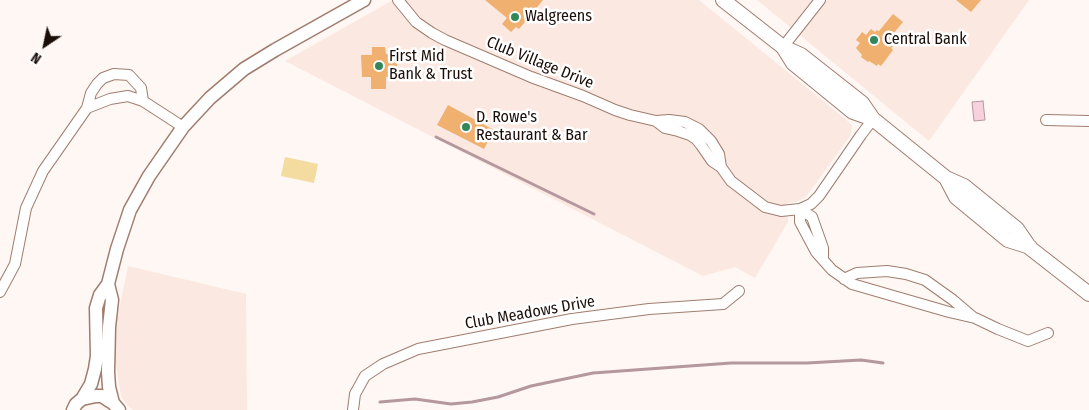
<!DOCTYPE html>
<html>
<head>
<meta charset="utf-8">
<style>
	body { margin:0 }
	#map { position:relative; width:1089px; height:410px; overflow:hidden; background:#fff7f4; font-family:"Fira Sans Condensed",sans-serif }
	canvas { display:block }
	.north { position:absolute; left:20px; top:20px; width:50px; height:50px; -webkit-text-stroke:4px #fff; paint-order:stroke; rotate:214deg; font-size:14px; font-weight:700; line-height:20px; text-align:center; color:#1b0e09 }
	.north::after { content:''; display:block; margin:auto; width:18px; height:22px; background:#1b0e09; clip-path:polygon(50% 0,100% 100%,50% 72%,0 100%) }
</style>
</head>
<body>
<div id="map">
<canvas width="1089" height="410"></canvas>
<div class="north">N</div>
</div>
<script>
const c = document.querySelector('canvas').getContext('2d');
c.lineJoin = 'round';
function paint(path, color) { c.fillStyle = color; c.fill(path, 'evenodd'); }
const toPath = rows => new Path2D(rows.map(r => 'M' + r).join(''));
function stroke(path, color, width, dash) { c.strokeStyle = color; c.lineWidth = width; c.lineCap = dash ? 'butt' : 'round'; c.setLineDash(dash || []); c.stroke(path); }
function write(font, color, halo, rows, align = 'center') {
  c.font = font + ' "Fira Sans Condensed",sans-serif'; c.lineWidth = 5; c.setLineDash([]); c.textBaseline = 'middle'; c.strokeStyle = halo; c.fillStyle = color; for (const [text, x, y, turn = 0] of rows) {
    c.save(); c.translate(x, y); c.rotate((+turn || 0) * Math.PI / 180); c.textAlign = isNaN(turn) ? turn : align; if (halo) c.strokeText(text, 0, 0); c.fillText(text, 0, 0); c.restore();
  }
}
const built = toPath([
	[393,0,699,0,849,122,852,126,852,130,850,136,806,197,796,202,787,203,788,222,755,278,735,267,703,276,285,61],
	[757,0,1029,0,929,141],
	[128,266,246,294,247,410,133,410,127,405,121,396,114,353,115,330]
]);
const green = toPath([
	[285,157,318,164,314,183,281,176]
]);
const water = toPath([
	[983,101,985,120,974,121,972,102,983,101]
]);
const stream = toPath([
	[436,137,594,214],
	[380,402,415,399,451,404,472,402,498,397,531,386,593,373,731,363,807,363,861,360,883,363]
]);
const building = toPath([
	[485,0,543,0,519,29,516,27,511,32,502,24,507,18],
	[956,0,981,0,971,12],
	[893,14,903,22,889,39,891,41,889,44,893,46,891,48,893,50,881,66,878,64,877,66,869,61,868,62,861,57,862,55,856,48,860,43,856,40,862,32,866,35,871,29,875,32,877,30,879,31],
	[372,47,385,47,386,54,397,54,397,77,386,77,386,89,371,89,371,77,362,77,361,55,372,55],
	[448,105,494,130,484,149,437,125]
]);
const minor = toPath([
	[398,0,416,22,432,33,445,40,531,77,583,96,615,110,630,115,656,121,669,120,685,122,699,129,711,141,719,154,721,167],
	[783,47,820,0],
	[87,108,91,93,97,84,103,78,114,74,129,75,141,88,143,101],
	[1046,120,1089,121],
	[656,121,665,128,678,131,690,135,696,139,701,145,712,161,721,167,731,181,765,207,781,211,800,209,811,204,819,196,861,135,873,119],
	[800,209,800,222,816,252,832,270,852,284,949,312,975,318,998,329,1028,341,1048,333],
	[800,209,812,217,823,248,823,260],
	[844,279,857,273,887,271,906,274,925,280,953,300,973,317],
	[0,292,15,264,26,208,43,171,87,108,110,99,128,96,143,101,183,127],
	[353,410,355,394,365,376,383,364,418,349,572,319,649,309,723,304,739,291]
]);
const tertiary = toPath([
	[108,284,112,300,109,327,108,372,109,387,113,403],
	[82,399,91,384,95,369,97,356,96,308,100,295,108,284,117,249,130,210,149,176,183,127,210,98,244,69,275,50,364,0],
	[73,410,76,404,82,399,96,396,102,396,108,400,113,403,119,410]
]);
const secondary = toPath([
	[723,0,783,47,801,55,862,103,873,119,946,178,964,186,1017,229,1030,248,1089,294],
	[783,47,793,63,853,112,873,119],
	[946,178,956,197,1008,240,1030,247]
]);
const markers = [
	[515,17,5,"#32875a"],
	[874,40,5,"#32875a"],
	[379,66,5,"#32875a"],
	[466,127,5,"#32875a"]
];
const poiNames = [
	["Walgreens",525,17],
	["Central Bank",884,40],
	["First Mid",389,57],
	["Bank & Trust",389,75],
	["D. Rowe's",476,118],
	["Restaurant & Bar",476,136]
];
const streetNames = [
	["Club Village Drive",540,63,22],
	["Club Meadows Drive",530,313,-10]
];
paint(built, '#fbe8e1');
paint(green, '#f4dba0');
paint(water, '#f7d2de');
stroke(water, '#b5979e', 1);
stroke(stream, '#b5979e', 3);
paint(building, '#f0b070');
stroke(minor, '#a07d6f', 12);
stroke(tertiary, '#a07d6f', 15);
stroke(secondary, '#a07d6f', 16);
stroke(minor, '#fff', 10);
stroke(tertiary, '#fff', 12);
stroke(secondary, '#fff', 14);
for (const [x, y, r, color] of markers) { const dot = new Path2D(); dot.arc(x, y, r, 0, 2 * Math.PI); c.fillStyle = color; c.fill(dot); stroke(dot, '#fff', 2); }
write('16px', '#1b0e09', '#fff', poiNames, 'left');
write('16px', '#1b0e09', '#fff', streetNames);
</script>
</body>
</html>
